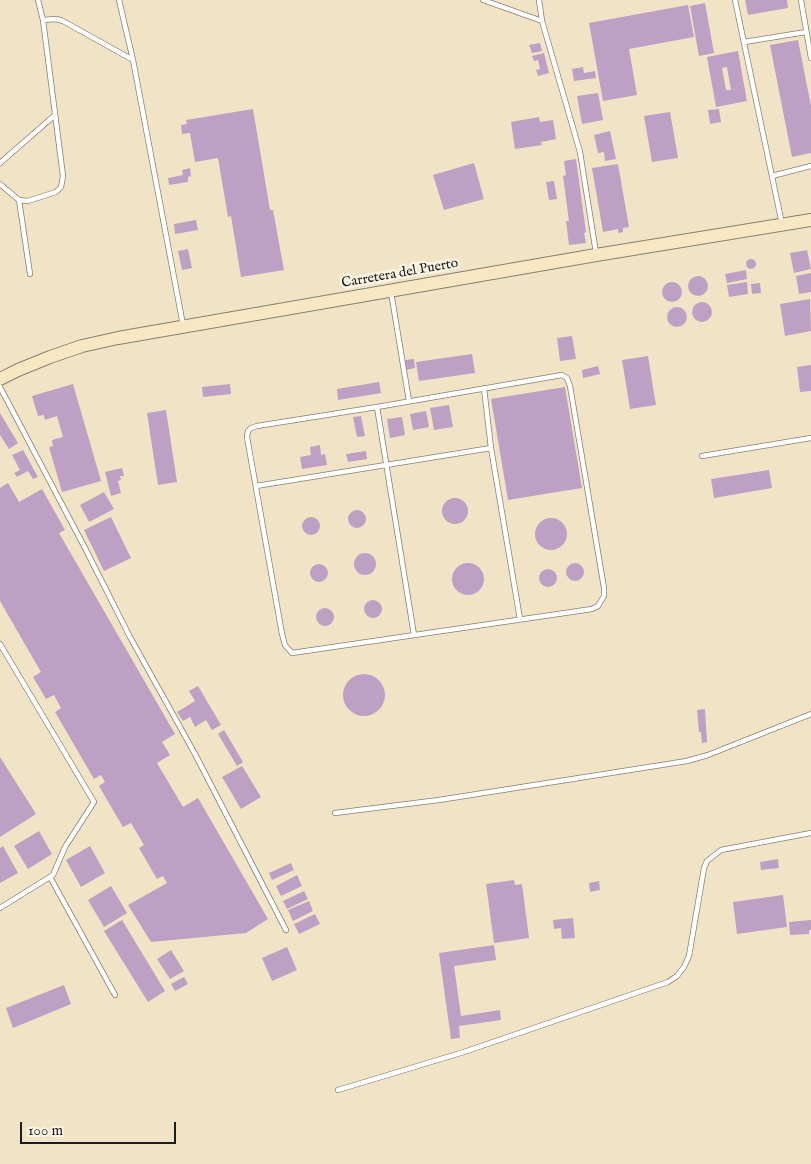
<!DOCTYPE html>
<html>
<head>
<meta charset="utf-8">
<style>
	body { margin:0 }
	#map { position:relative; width:811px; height:1164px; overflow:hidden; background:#f1e4c6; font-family:"IM FELL English",serif }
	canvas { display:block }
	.scale { position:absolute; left:20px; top:1122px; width:156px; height:22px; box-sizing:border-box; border:2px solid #1c1c1c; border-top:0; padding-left:6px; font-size:15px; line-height:18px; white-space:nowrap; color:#1c1c1c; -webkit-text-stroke:4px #fcf5e5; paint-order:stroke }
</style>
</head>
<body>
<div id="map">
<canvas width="811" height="1164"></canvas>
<div class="scale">100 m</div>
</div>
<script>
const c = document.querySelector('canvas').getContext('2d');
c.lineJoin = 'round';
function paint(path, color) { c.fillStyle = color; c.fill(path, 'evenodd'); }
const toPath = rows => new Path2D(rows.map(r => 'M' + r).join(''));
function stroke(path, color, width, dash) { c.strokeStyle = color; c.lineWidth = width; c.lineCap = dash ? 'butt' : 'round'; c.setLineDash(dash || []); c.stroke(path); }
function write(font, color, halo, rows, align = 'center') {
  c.font = font + ' "IM FELL English",serif'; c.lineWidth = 5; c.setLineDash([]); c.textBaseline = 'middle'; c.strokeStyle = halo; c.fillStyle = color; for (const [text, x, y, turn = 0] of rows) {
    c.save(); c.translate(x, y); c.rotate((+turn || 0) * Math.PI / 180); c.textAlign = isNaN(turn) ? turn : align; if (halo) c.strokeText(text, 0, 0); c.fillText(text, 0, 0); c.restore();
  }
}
const building = toPath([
	[745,0,787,0,788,8,748,15],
	[705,3,714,53,699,56,690,6],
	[688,5,694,37,629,49,637,95,603,101,589,23],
	[798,40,811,106,811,153,792,157,770,45],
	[540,43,542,51,532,53,529,45],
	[738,51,747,101,716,107,707,57],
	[727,67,731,90,726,90,722,68],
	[544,53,549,73,538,76,536,70,540,69,538,60,534,61,532,56],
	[583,67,584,73,595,71,596,78,574,81,572,69],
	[598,93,603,120,582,124,577,96],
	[253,109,270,210,273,210,284,270,241,277,231,216,228,217,218,158,195,162,190,133,182,134,181,125,187,124,186,120],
	[719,109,721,122,710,124,708,110],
	[670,112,678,158,652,162,644,116],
	[539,117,540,122,553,120,556,139,541,142,542,145,515,149,511,122],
	[610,131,616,159,605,161,604,152,598,153,594,135],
	[576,159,586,232,584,233,586,243,569,245,566,221,569,221,563,176,566,175,564,161],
	[474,163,484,199,444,210,433,175],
	[618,164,629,227,623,228,623,232,618,233,618,229,603,232,592,168],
	[190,168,191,176,188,177,188,182,169,185,168,178,183,175,182,170],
	[554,181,557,199,549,200,546,182],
	[196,220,198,230,175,234,174,224],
	[188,249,192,268,182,270,178,251],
	[807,250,811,269,794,273,790,253],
	'746 264a5 5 0 1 1 10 0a5 5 0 1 1-10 0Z',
	[746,270,747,279,727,283,725,274],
	[811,273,811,292,799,294,796,276],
	'688 286a10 10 0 1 1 20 0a10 10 0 1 1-20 0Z',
	[747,282,748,294,729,297,727,285],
	'662 292a10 10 0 1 1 20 0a10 10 0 1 1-20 0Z',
	[760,283,761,293,752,294,751,284],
	[810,299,811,331,785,336,780,304],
	'692 312a10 10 0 1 1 20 0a10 10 0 1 1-20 0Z',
	'667 317a10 10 0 1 1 20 0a10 10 0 1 1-20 0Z',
	[572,336,576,359,560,361,557,338],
	[472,354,475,373,419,381,416,362],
	[648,356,656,405,630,409,622,360],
	[414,359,415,368,406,370,405,360],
	[811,365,811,391,800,392,797,367],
	[598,366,600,374,583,378,582,370],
	[379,382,381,393,338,400,337,389],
	[73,384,101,481,62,492,49,447,53,446,52,440,63,437,57,416,45,420,44,415,38,416,32,396],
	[230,384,231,394,203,397,202,387],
	[565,387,582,488,508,500,491,399],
	[449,405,453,427,434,430,430,408],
	[166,410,177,482,158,485,147,413],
	[426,411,429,427,413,430,410,414],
	[0,413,18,443,9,449,0,435],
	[361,416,365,436,357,437,353,417],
	[402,417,405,435,390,438,387,419],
	[320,445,321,455,325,454,327,465,302,469,300,457,311,455,310,447],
	[23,450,38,477,33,479,28,471,17,477,14,473,20,470,12,455],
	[366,451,367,459,348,462,346,454],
	[122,468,124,476,120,476,121,480,118,481,121,493,111,496,105,472],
	[769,470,772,488,714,498,711,479],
	[8,483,19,502,42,489,65,530,59,533,175,734,162,742,170,755,157,763,183,807,198,798,268,919,246,933,151,942,128,905,167,883,163,876,157,879,139,848,144,845,131,823,123,827,99,786,105,782,101,775,94,779,55,712,61,708,54,695,46,699,33,677,41,672,0,601,0,488],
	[104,492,114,509,89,522,80,505],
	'442 511a13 13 0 1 1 26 0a13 13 0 1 1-26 0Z',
	'348 519a9 9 0 1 1 18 0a9 9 0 1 1-18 0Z',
	'302 526a9 9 0 1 1 18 0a9 9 0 1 1-18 0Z',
	[111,517,131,558,104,571,84,530],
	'535 534a16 16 0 1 1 32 0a16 16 0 1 1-32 0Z',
	'354 564a11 11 0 1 1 22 0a11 11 0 1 1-22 0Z',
	'566 572a9 9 0 1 1 18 0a9 9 0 1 1-18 0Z',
	'452 579a16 16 0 1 1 32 0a16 16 0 1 1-32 0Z',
	'310 573a9 9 0 1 1 18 0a9 9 0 1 1-18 0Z',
	'539 578a9 9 0 1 1 18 0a9 9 0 1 1-18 0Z',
	'364 609a9 9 0 1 1 18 0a9 9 0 1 1-18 0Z',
	'316 617a9 9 0 1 1 18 0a9 9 0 1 1-18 0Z',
	'343 695a21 21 0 1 1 42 0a21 21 0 1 1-42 0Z',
	[198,686,221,725,212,730,206,720,195,727,190,717,183,721,177,712,195,701,189,691],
	[705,709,707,742,702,743,701,732,699,732,697,710],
	[224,730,243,762,237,766,218,734],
	[0,757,36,814,0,837],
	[242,766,261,797,241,809,222,777],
	[39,831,52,854,28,869,14,846],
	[3,846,18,873,0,883,0,848],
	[90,846,105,873,81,887,66,860],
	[778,859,779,868,761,870,760,862],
	[291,863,294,870,272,880,269,873],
	[297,875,302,886,281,896,276,886],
	[514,880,515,885,522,884,529,938,494,943,486,884],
	[599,881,600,890,590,892,589,883],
	[111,886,127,913,104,927,88,900],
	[304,891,308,899,287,909,283,901],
	[783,895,787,927,737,934,733,902],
	[309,901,313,911,293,921,288,910],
	[315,914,320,924,299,934,294,924],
	[573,918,575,938,562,939,561,928,554,929,553,920],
	[122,920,165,991,148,1002,104,931],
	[811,920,811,930,809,930,809,934,790,935,789,922],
	[494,945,496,960,454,966,461,1016,500,1010,501,1020,459,1026,460,1038,451,1039,439,953],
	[287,947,297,970,272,981,262,958],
	[171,950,184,971,170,979,157,959],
	[184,977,188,984,175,991,171,984],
	[64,985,71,1004,13,1028,6,1008]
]);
const service = toPath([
	[38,0,43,20],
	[119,0,133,60,183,325],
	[483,0,542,21],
	[539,0,542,21,580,152,596,253],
	[735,0,782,224],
	[801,0,811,58],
	[744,42,806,32],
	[0,163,55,115],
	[772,176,811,166],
	[0,184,19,200,30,274],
	[19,200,28,201,56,192,61,187,63,176,43,20,56,19,63,21,133,60],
	[391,292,409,401],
	[0,387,85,548,130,637,195,754,286,930],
	[484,388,491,448,520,619],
	[377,407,257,426,251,428,248,431,247,437,282,634,285,645,292,653,592,609,598,606,604,596,604,588,570,386,567,378,562,375,377,407,414,635],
	[702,456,811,438],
	[256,486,491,448],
	[0,644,94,802,65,847,53,875,0,908],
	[335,813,439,800,687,761,708,755,811,714],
	[50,877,115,995],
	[338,1090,464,1052,668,982,677,976,684,967,689,956,704,868,707,861,721,850,811,833]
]);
const secondary = toPath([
	[0,379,18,370,50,357,82,346,118,338,596,255,811,220]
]);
const streetNames = [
	["Carretera del Puerto",400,274,-10]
];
paint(building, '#bea0c4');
stroke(service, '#868071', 6);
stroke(secondary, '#868071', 14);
stroke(service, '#fff', 4.5);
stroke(secondary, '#f7e8c3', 12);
write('14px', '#1c1c1c', '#fcf5e5', streetNames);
</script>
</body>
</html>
